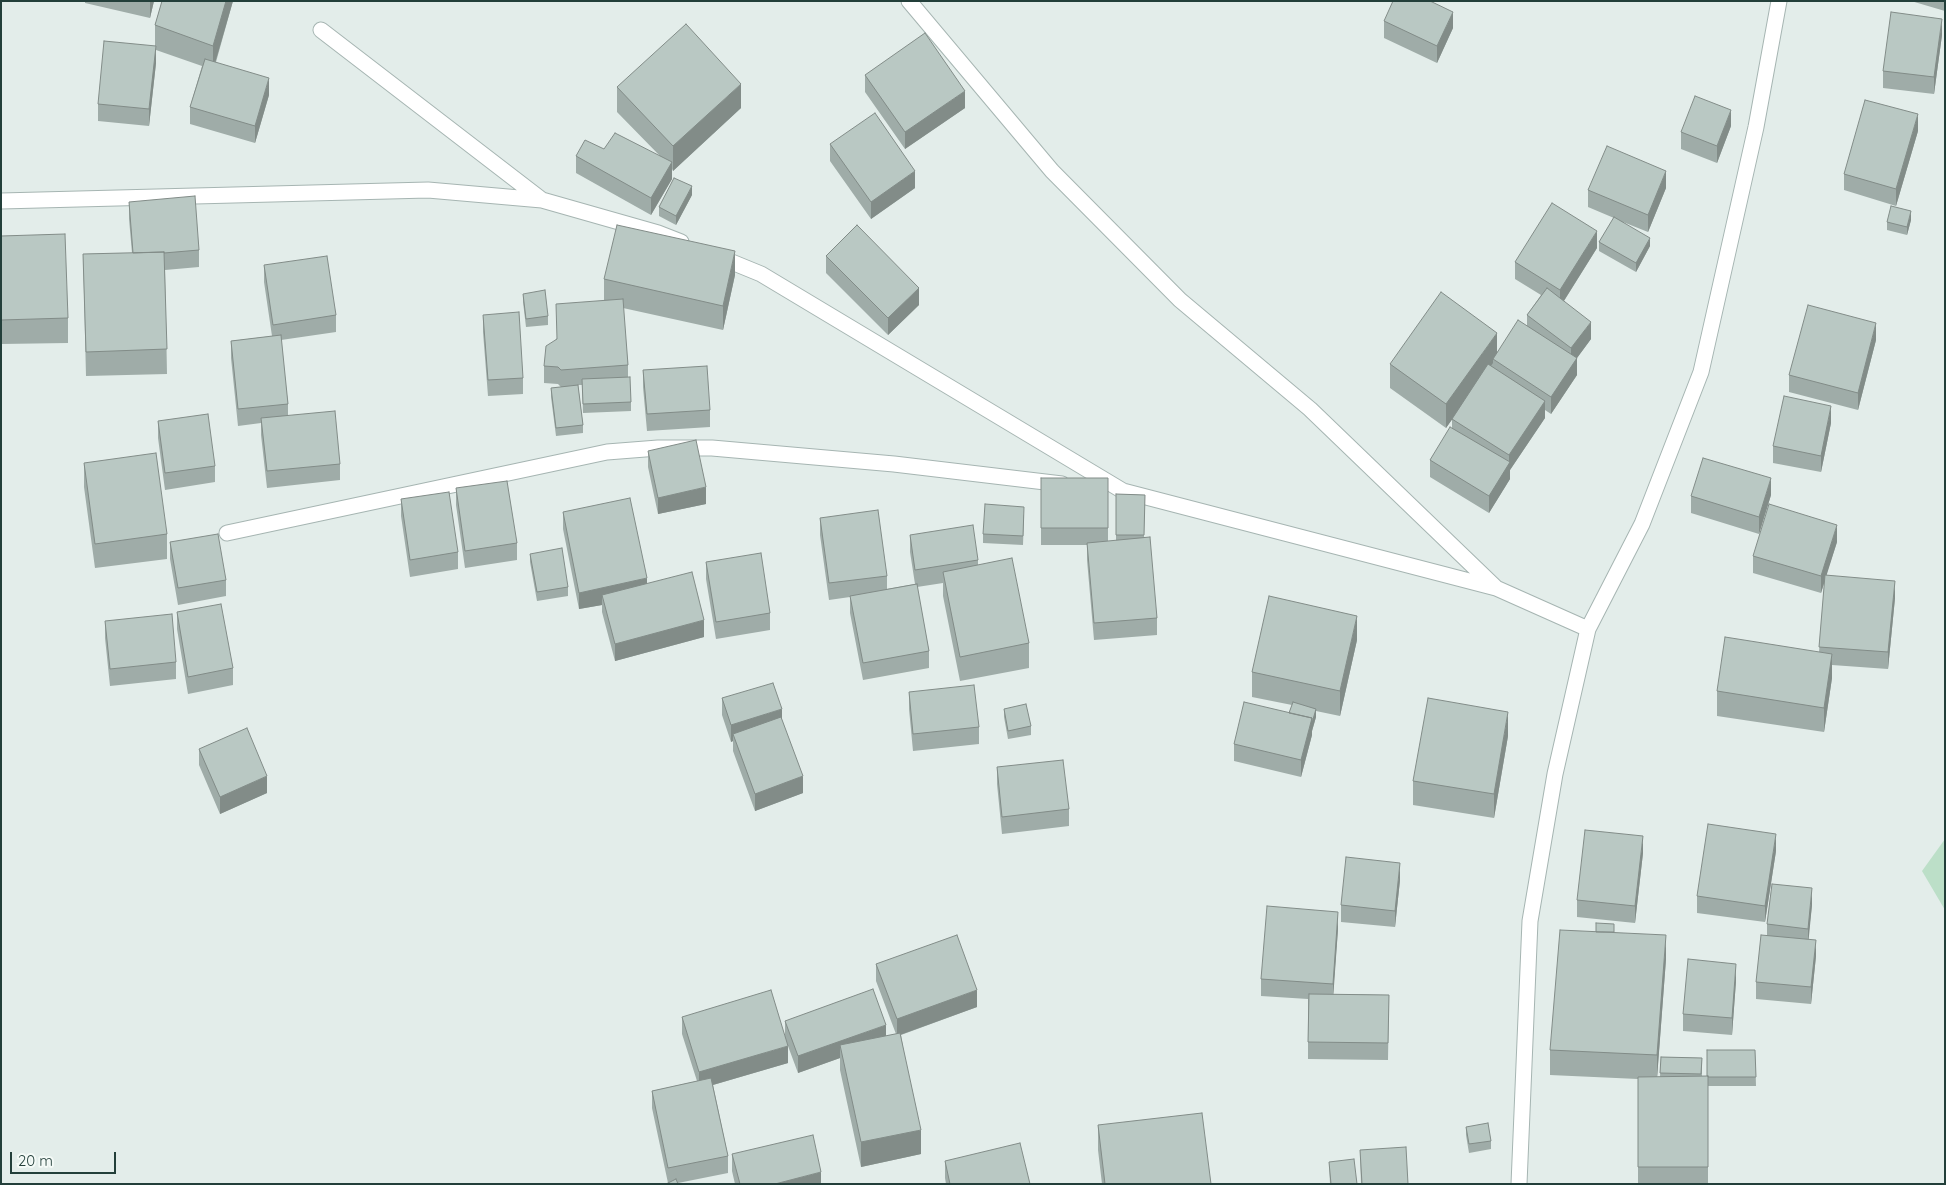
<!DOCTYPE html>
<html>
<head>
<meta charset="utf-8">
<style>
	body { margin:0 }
	#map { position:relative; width:1946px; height:1185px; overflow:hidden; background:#e3edea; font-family:Quicksand,sans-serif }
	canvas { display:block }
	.frame { position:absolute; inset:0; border:2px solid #233f3a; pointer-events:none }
	.scale { position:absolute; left:10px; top:1152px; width:106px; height:22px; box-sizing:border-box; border:2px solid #233f3a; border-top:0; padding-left:6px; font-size:15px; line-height:18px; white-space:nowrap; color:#233f3a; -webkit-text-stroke:4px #f4faf7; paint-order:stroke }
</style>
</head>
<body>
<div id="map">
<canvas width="1946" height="1185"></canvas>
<div class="frame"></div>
<div class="scale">20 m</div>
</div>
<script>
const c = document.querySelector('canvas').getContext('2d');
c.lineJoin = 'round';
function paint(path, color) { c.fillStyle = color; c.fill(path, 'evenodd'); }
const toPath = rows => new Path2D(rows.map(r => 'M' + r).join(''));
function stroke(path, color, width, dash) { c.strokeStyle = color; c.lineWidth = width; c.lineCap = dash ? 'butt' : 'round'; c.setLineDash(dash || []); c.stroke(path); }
const green = toPath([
	[1945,839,1945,910,1922,871]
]);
const minor = toPath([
	[909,1,1052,171,1180,300,1310,409,1495,587],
	[321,30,542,200],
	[1,201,428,190,542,200,658,233,681,242],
	[717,256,761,274,1123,491,1496,588,1588,629],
	[227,533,607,452,658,448,712,448,894,464,1062,484],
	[1519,1184,1530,921,1555,774,1588,629,1642,524,1701,372,1756,127,1779,1]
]);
const wall = toPath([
	[85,1,154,1,150,18,85,3],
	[162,1,233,1,216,62,269,95,255,143,190,124,190,107,202,66,156,50,156,63,149,126,98,121,98,104,155,46,155,25],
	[1911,1,1945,1,1945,11],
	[1384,21,1453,28,1437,63,1384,38],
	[1942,35,1934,94,1883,88,1883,71],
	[865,75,965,108,905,149,865,92],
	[617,87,741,108,673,171,672,169,672,179,651,215,576,173,576,156,604,149,660,156,617,112],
	[1731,126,1717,163,1681,149,1681,132],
	[1918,131,1896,206,1844,190,1844,174],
	[830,144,915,188,871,219,830,161],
	[1666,188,1648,232,1623,222,1650,246,1636,272,1599,251,1599,242,1614,218,1588,207,1588,190],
	[692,195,676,225,659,216,659,207],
	[129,202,199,250,199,267,165,270,167,374,86,376,83,254,132,253,129,219],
	[1911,220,1907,235,1887,230,1887,222],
	[1,236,68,318,68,343,1,344],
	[1597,248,1564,301,1591,339,1577,358,1577,375,1551,414,1545,410,1545,418,1510,470,1510,479,1489,513,1430,477,1430,460,1452,428,1452,419,1446,428,1390,388,1390,364,1497,352,1527,325,1527,315,1541,295,1515,279,1515,262],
	[826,256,919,305,888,335,826,273],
	[264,265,336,315,336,332,281,340,288,404,288,415,340,464,340,480,267,488,261,435,261,423,238,426,231,358,231,341,272,336,264,282],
	[735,275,723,330,623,308,628,365,628,377,631,402,631,411,583,413,582,385,578,385,583,425,583,433,556,436,551,397,551,388,561,387,558,384,544,383,544,366,556,339,604,301,604,279],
	[523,294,548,316,548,325,526,327,523,302],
	[483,315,523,378,523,394,488,396,483,332],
	[1876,340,1858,410,1789,392,1789,375],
	[643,370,710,410,710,427,647,431,643,387],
	[158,421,215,466,215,482,165,490,158,438],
	[1831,423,1821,472,1773,463,1773,446],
	[648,451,706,504,658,514,648,467],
	[84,463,167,534,167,559,95,568,84,487],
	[1041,478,1108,478,1108,541,1116,541,1116,494,1145,495,1144,538,1157,618,1157,635,1094,640,1087,560,1087,545,1041,545],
	[456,488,517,543,517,560,465,568,456,505],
	[1771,495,1759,534,1691,513,1691,496],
	[401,499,458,552,458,569,410,577,401,516],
	[563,512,647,584,704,637,615,661,602,612,602,605,579,609,563,529],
	[1024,515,1023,545,983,543,983,534],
	[820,518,887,576,887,589,915,584,910,552,910,535,978,560,978,565,1029,643,1029,668,960,681,943,596,943,583,917,587,929,651,929,668,863,680,850,613,850,597,829,600,820,535],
	[170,542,226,580,226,596,178,605,170,559],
	[1837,542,1826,575,1895,598,1888,669,1832,665,1832,678,1824,732,1717,716,1717,691,1819,652,1825,580,1821,593,1753,573,1753,556],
	[530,554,568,587,568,596,537,601,530,562],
	[706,562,770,613,770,630,716,639,706,579],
	[177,612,233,668,233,685,188,694,177,629],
	[105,621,176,662,176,679,110,686,105,638],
	[1357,640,1340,716,1316,711,1316,717,1312,731,1312,735,1301,777,1234,761,1234,744,1289,713,1292,705,1252,697,1252,672],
	[909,692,979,727,979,744,913,751,909,709],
	[722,698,782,720,803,793,755,811,733,751,733,741,731,742,722,715],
	[1004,709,1031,726,1031,735,1008,739,1004,717],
	[1508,736,1494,818,1413,805,1413,781],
	[199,749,267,793,220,814,199,765],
	[997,767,1069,809,1069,826,1002,834,997,784],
	[1776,851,1765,922,1697,913,1697,896],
	[1643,853,1635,923,1577,917,1577,900],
	[1400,880,1395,927,1341,922,1341,905],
	[1812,905,1808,939,1816,956,1811,1004,1756,999,1756,982,1767,935,1767,924],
	[1338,929,1333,994,1389,995,1388,1060,1308,1059,1308,999,1261,996,1261,979],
	[1614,932,1666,959,1657,1077,1660,1077,1661,1057,1702,1058,1702,1076,1707,1076,1755,1050,1756,1086,1708,1086,1708,1184,1638,1184,1638,1079,1550,1075,1550,1050],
	[876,964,977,1007,901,1035,921,1154,861,1167,840,1070,840,1058,798,1073,785,1038,785,1021,886,1036,896,1034,876,981],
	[1736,981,1732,1035,1683,1031,1683,1014],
	[682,1017,788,1063,713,1085,728,1156,728,1173,678,1183,668,1183,652,1108,652,1091,697,1081,682,1034],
	[1098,1125,1211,1184,1102,1184,1098,1150],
	[1466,1127,1491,1141,1491,1149,1469,1153,1466,1135],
	[1360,1150,1408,1184,1361,1184],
	[732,1154,821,1184,735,1184,732,1171],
	[945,1161,1030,1184,946,1184,945,1178],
	[1329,1162,1357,1184,1330,1184]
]);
const shadedWall = toPath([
	[150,1,154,1,150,18],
	[226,1,233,1,213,70,213,46],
	[1453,12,1453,28,1437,63,1437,46],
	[1942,19,1942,35,1934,94,1934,77],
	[156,46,156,63,149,126,149,109],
	[269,78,269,95,255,143,255,126],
	[741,84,741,108,673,171,673,146],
	[965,91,965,108,905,149,905,132],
	[1731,110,1731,126,1717,163,1717,146],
	[1918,114,1918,131,1896,206,1896,189],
	[672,162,672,179,651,215,651,198],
	[915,171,915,188,871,219,871,202],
	[1666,171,1666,188,1648,232,1648,215],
	[692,186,692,195,676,225,676,216],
	[1911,211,1911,220,1907,235,1907,227],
	[1597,231,1597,248,1560,307,1560,290],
	[1650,238,1650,246,1636,272,1636,263],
	[735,251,735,275,723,330,723,306],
	[919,288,919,305,888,335,888,318],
	[1591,322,1591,339,1577,358,1577,375,1551,414,1551,397,1571,365,1571,348],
	[1876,323,1876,340,1858,410,1858,393],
	[1497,333,1497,357,1493,359,1493,363,1446,428,1446,404],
	[1545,401,1545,418,1510,470,1510,479,1489,513,1489,496,1509,463,1509,455],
	[1831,406,1831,423,1821,472,1821,456],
	[1771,478,1771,495,1759,534,1759,517],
	[706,487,706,504,658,514,658,498],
	[1837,525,1837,542,1821,593,1821,576],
	[647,578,647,595,602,595,602,605,579,609,579,593],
	[1895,581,1895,598,1888,669,1888,652],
	[1357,616,1357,640,1340,716,1340,691],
	[704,620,704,637,615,661,615,644],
	[1832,654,1832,678,1824,732,1824,708],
	[782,709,782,726,733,734,733,741,731,742,731,725],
	[1316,709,1316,717,1312,731,1312,735,1301,777,1301,760,1312,718],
	[1508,712,1508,736,1494,818,1494,794],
	[267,776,267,793,220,814,220,797],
	[803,776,803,793,755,811,755,794],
	[1776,834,1776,851,1765,922,1765,906],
	[1643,836,1643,853,1635,923,1635,906],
	[1400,863,1400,880,1395,927,1395,911],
	[1812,888,1812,905,1808,946,1808,929],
	[1338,912,1338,929,1333,1000,1333,984],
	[1666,935,1666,959,1657,1079,1657,1055],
	[1816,940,1816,956,1811,1004,1811,987],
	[1736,964,1736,981,1732,1035,1732,1018],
	[977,990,977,1007,897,1036,897,1019],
	[886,1025,886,1042,840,1045,840,1058,798,1073,798,1056],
	[788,1046,788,1063,699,1089,699,1072],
	[921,1130,921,1154,861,1167,861,1142],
	[821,1172,821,1184,775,1184]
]);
const building = toPath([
	[162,1,226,1,213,46,155,25,162,1],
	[1393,1,1430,1,1453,12,1437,46,1384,21,1393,1],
	[1891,12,1942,19,1934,77,1883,71,1891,12],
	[686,24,741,84,673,146,617,87,686,24],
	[925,33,965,91,905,132,865,75,925,33],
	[104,41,156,46,149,109,98,104,104,41],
	[205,59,269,78,255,126,190,107,205,59],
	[1695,96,1731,110,1717,146,1681,132,1695,96],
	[1865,100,1918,114,1896,189,1844,174,1865,100],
	[875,113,915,171,871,202,830,144,875,113],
	[615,133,672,162,651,198,576,156,585,140,604,149,615,133],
	[1607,146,1666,171,1648,215,1588,190,1607,146],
	[674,178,692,186,676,216,659,207,674,178],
	[195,196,199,250,164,253,164,252,133,253,129,202,195,196],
	[1552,203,1597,231,1560,290,1515,262,1552,203],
	[1891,206,1911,211,1907,227,1887,222,1891,206],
	[1614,217,1650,238,1636,263,1599,242,1614,217],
	[617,225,735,251,723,306,604,279,617,225],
	[857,225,919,288,888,318,826,256,857,225],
	[65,234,68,318,1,320,1,236,65,234],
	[164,252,167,349,86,352,83,254,164,252],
	[327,256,336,315,273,325,264,265,327,256],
	[1547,288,1591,322,1571,348,1527,315,1547,288],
	[545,290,548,316,526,319,523,294,545,290],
	[1441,292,1497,333,1446,404,1390,364,1441,292],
	[623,299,628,365,561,370,558,367,544,366,546,346,557,339,556,304,623,299],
	[1808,305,1876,323,1858,393,1789,375,1808,305],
	[519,312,523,378,488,380,483,315,519,312],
	[1518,320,1577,358,1551,397,1493,359,1518,320],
	[281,335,288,404,238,409,231,341,281,335],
	[1488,364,1545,401,1509,455,1452,419,1488,364],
	[707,366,710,410,647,414,643,370,707,366],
	[630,377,631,402,583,404,582,379,630,377],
	[578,385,583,425,556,428,551,388,578,385],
	[1784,396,1831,406,1821,456,1773,446,1784,396],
	[335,411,340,464,267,471,261,418,335,411],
	[208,414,215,466,165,473,158,421,208,414],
	[1450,427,1510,462,1489,496,1430,460,1450,427],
	[696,440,706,487,658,498,648,451,696,440],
	[156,453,167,534,95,544,84,463,156,453],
	[1703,458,1771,478,1759,517,1691,496,1703,458],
	[1041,478,1108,478,1108,528,1041,528,1041,478],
	[507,481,517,543,465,551,456,488,507,481],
	[449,492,458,552,410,560,401,499,449,492],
	[1116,494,1145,495,1144,535,1116,535,1116,494],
	[630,498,647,578,579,593,563,512,630,498],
	[985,504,1024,507,1023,536,983,534,985,504],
	[1769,504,1837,525,1821,576,1753,556,1769,504],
	[878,510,887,576,829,583,820,518,878,510],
	[973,525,978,560,915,570,910,535,973,525],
	[218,534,226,580,178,588,170,542,218,534],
	[1150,537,1157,618,1094,623,1087,543,1150,537],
	[562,548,568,587,537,592,530,554,562,548],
	[761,553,770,613,716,622,706,562,761,553],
	[1012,558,1029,643,960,657,943,572,1012,558],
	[692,572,704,620,615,644,602,595,692,572],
	[1825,575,1895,581,1888,652,1819,647,1825,575],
	[917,584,929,651,863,663,850,596,917,584],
	[1269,596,1357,616,1340,691,1252,672,1269,596],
	[221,604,233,668,188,677,177,612,221,604],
	[172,614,176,662,110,669,105,621,172,614],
	[1725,637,1832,654,1824,708,1717,691,1725,637],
	[773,683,782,709,731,725,722,698,773,683],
	[974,685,979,727,913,734,909,692,974,685],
	[1428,698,1508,712,1494,794,1413,781,1428,698],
	[1244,702,1312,718,1301,760,1234,744,1244,702],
	[1293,702,1316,709,1312,723,1312,718,1289,713,1293,702],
	[1026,704,1031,726,1008,731,1004,709,1026,704],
	[781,717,803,776,755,794,733,734,781,717],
	[247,728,267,776,220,797,199,749,247,728],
	[1063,760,1069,809,1002,817,997,767,1063,760],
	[1708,824,1776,834,1765,906,1697,896,1708,824],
	[1585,830,1643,836,1635,906,1577,900,1585,830],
	[1346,857,1400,863,1395,911,1341,905,1346,857],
	[1772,884,1812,888,1808,929,1767,924,1772,884],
	[1267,906,1338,912,1333,984,1261,979,1267,906],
	[1596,923,1614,924,1614,932,1596,932,1596,923],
	[1560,930,1666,935,1657,1055,1550,1050,1560,930],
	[957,935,977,990,897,1019,876,964,957,935],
	[1761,935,1816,940,1811,987,1756,982,1761,935],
	[1688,959,1736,964,1732,1018,1683,1014,1688,959],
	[873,989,886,1025,798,1056,785,1021,873,989],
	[771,990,788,1046,699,1072,682,1017,771,990],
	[1309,994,1389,995,1388,1043,1308,1042,1309,994],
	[900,1033,921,1130,861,1142,840,1045,900,1033],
	[1707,1050,1755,1050,1756,1077,1708,1077,1708,1076,1707,1076,1707,1050],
	[1661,1057,1702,1058,1701,1074,1660,1073,1661,1057],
	[1708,1076,1708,1167,1638,1167,1638,1077,1708,1076],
	[711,1078,728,1156,668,1168,652,1091,711,1078],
	[1202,1113,1211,1184,1105,1184,1098,1125,1202,1113],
	[1488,1123,1491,1141,1469,1144,1466,1127,1488,1123],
	[813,1135,821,1172,775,1184,740,1184,732,1154,813,1135],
	[1020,1143,1030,1184,950,1184,945,1161,1020,1143],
	[1406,1147,1408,1184,1362,1184,1360,1150,1406,1147],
	[1354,1159,1357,1184,1331,1184,1329,1162,1354,1159],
	[676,1179,678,1184,666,1184,676,1179]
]);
paint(green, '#bcdfc8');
stroke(minor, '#a6b5b2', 17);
stroke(minor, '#fff', 15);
paint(wall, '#9faca8');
paint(shadedWall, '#828c88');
paint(building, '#b9c8c3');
stroke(building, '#828c88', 1);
</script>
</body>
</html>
